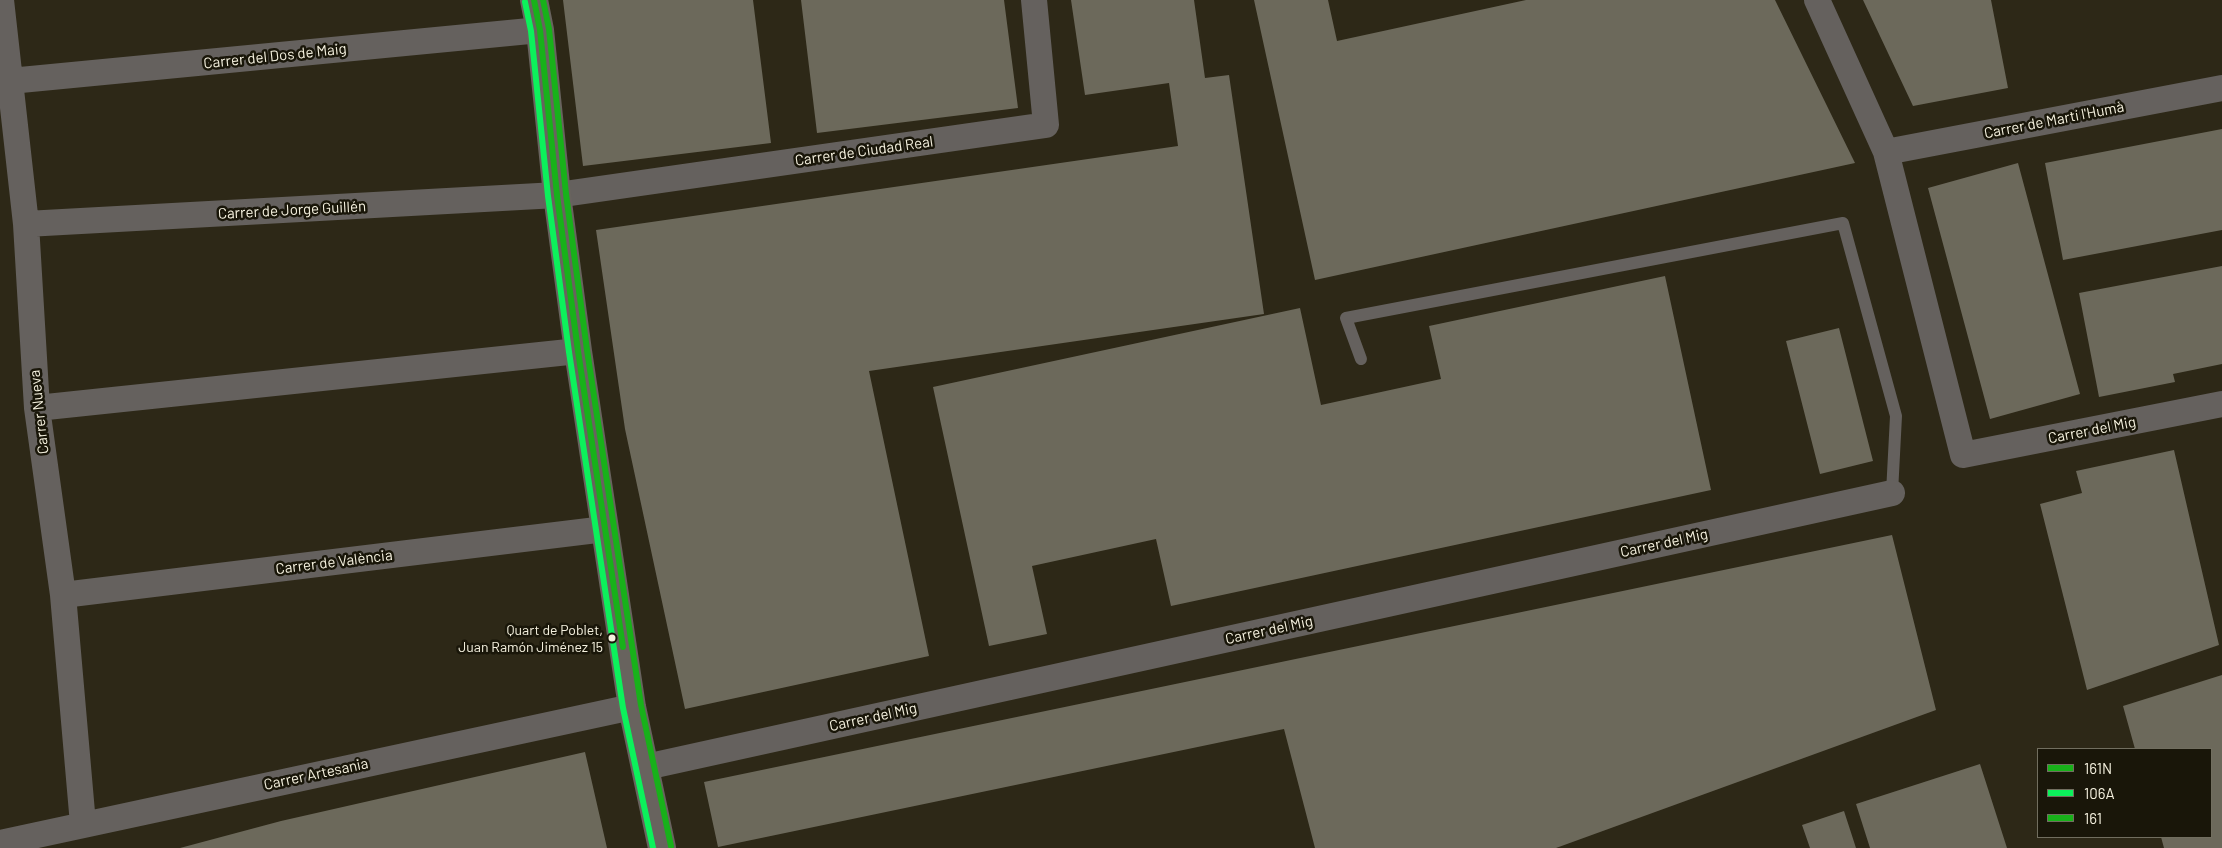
<!DOCTYPE html>
<html>
<head>
<meta charset="utf-8">
<style>
	body { margin:0 }
	#map { position:relative; width:2222px; height:848px; overflow:hidden; background:#2d2817; font-family:Barlow,sans-serif }
	canvas { display:block }
	.legend { position:absolute; left:2037px; top:748px; width:175px; height:90px; box-sizing:border-box; background:#191609; border:1px solid #716e5f; margin:0; padding:6px 9px; list-style:none; font-size:15px; color:#f5f1df }
	.legend li { display:flex; align-items:center; gap:10px; height:25px }
	.legend b { width:25px; border:1px solid #716e5f }
</style>
</head>
<body>
<div id="map">
<canvas width="2222" height="848"></canvas>
<ul class="legend">
<li><b style="height:6px;background:#18b11a"></b>161N</li>
<li><b style="height:6px;background:#0cf15b"></b>106A</li>
<li><b style="height:6px;background:#18b11a"></b>161</li>
</ul>
</div>
<script>
const c = document.querySelector('canvas').getContext('2d');
c.lineJoin = 'round';
function paint(path, color) { c.fillStyle = color; c.fill(path, 'evenodd'); }
const toPath = rows => new Path2D(rows.map(r => 'M' + r).join(''));
function stroke(path, color, width, dash) { c.strokeStyle = color; c.lineWidth = width; c.lineCap = dash ? 'butt' : 'round'; c.setLineDash(dash || []); c.stroke(path); }
function write(font, color, halo, rows, align = 'center') {
  c.font = font + ' Barlow,sans-serif'; c.lineWidth = 5; c.setLineDash([]); c.textBaseline = 'middle'; c.strokeStyle = halo; c.fillStyle = color; for (const [text, x, y, turn = 0] of rows) {
    c.save(); c.translate(x, y); c.rotate((+turn || 0) * Math.PI / 180); c.textAlign = isNaN(turn) ? turn : align; if (halo) c.strokeText(text, 0, 0); c.fillText(text, 0, 0); c.restore();
  }
}
const building = toPath([
	[563,0,753,0,771,143,583,166],
	[801,0,1004,0,1018,108,817,133],
	[1071,0,1194,0,1205,78,1229,75,1264,314,869,371,929,656,685,709,625,429,596,230,1178,146,1169,83,1085,95],
	[1254,0,1328,0,1337,41,1526,0,1775,0,1855,163,1315,280],
	[1863,0,1991,0,2008,88,1913,106],
	[2222,129,2222,230,2063,260,2045,163],
	[2018,163,2080,394,1990,419,1928,188],
	[2222,266,2222,364,2173,374,2175,382,2099,397,2079,293],
	[1665,276,1711,490,1171,606,1156,539,1032,566,1047,634,989,646,933,387,1300,308,1321,405,1441,379,1429,326],
	[1839,328,1873,461,1820,474,1786,341],
	[2174,450,2219,645,2087,690,2040,504,2082,493,2076,471],
	[1892,535,1936,710,1556,848,1315,848,1284,729,718,847,704,782],
	[2222,675,2222,848,2164,848,2161,837,2211,837,2211,749,2135,749,2123,706],
	[585,752,607,848,180,848,281,821],
	[1980,764,2007,848,1870,848,1856,804],
	[1844,811,1856,848,1810,848,1802,825]
]);
const lane = toPath([
	[1361,359,1346,318,1843,223,1896,416,1892,493]
]);
const street = toPath([
	[1,0,26,224,37,408,63,595,83,824],
	[1817,0,1886,152,1963,455,2222,404],
	[10,81,540,30],
	[1886,152,2222,88],
	[26,224,557,195,1046,125,1034,0],
	[37,408,578,351],
	[63,595,605,529],
	[646,767,1892,493],
	[0,843,632,707]
]);
const secondary = toPath([
	[534,0,540,30,557,195,578,351,632,707,662,848]
]);
const bus1 = toPath([
	[534,0,540,30,557,195,578,351,623,647]
]);
const bus2 = toPath([
	[525,2,531,31,548,196,569,352,623,708,653,848]
]);
const bus3 = toPath([
	[543,0,549,29,566,194,587,350,641,705,671,846]
]);
const markers = [
	[612,638,4.5,"#f5f1df"]
];
const busNames = [
	["Quart de Poblet,",603,630],
	["Juan Ramón Jiménez 15",603,647]
];
const streetNames = [
	["Carrer del Dos de Maig",275,56,-6],
	["Carrer de Martí l'Humà",2054,120,-11],
	["Carrer de Ciudad Real",864,151,-8],
	["Carrer de Jorge Guillén",292,210,-3],
	["Carrer Nueva",39,412,-96],
	["Carrer del Mig",2092,430,-11],
	["Carrer del Mig",1664,543,-12],
	["Carrer de València",334,562,-7],
	["Carrer del Mig",1269,630,-12],
	["Carrer del Mig",873,717,-12],
	["Carrer Artesania",316,774,-12]
];
paint(building, '#6c695b');
stroke(lane, '#65615e', 12);
stroke(street, '#65615e', 26);
stroke(secondary, '#68635e', 28);
stroke(bus1, '#18b11a', 6);
stroke(bus2, '#0cf15b', 6);
stroke(bus3, '#18b11a', 6);
for (const [x, y, r, color] of markers) { const dot = new Path2D(); dot.arc(x, y, r, 0, 2 * Math.PI); c.fillStyle = color; c.fill(dot); stroke(dot, '#191609', 2); }
write('14px', '#f5f1df', '#191609', busNames, 'right');
write('15px', '#f5f1df', '#191609', streetNames);
</script>
</body>
</html>
